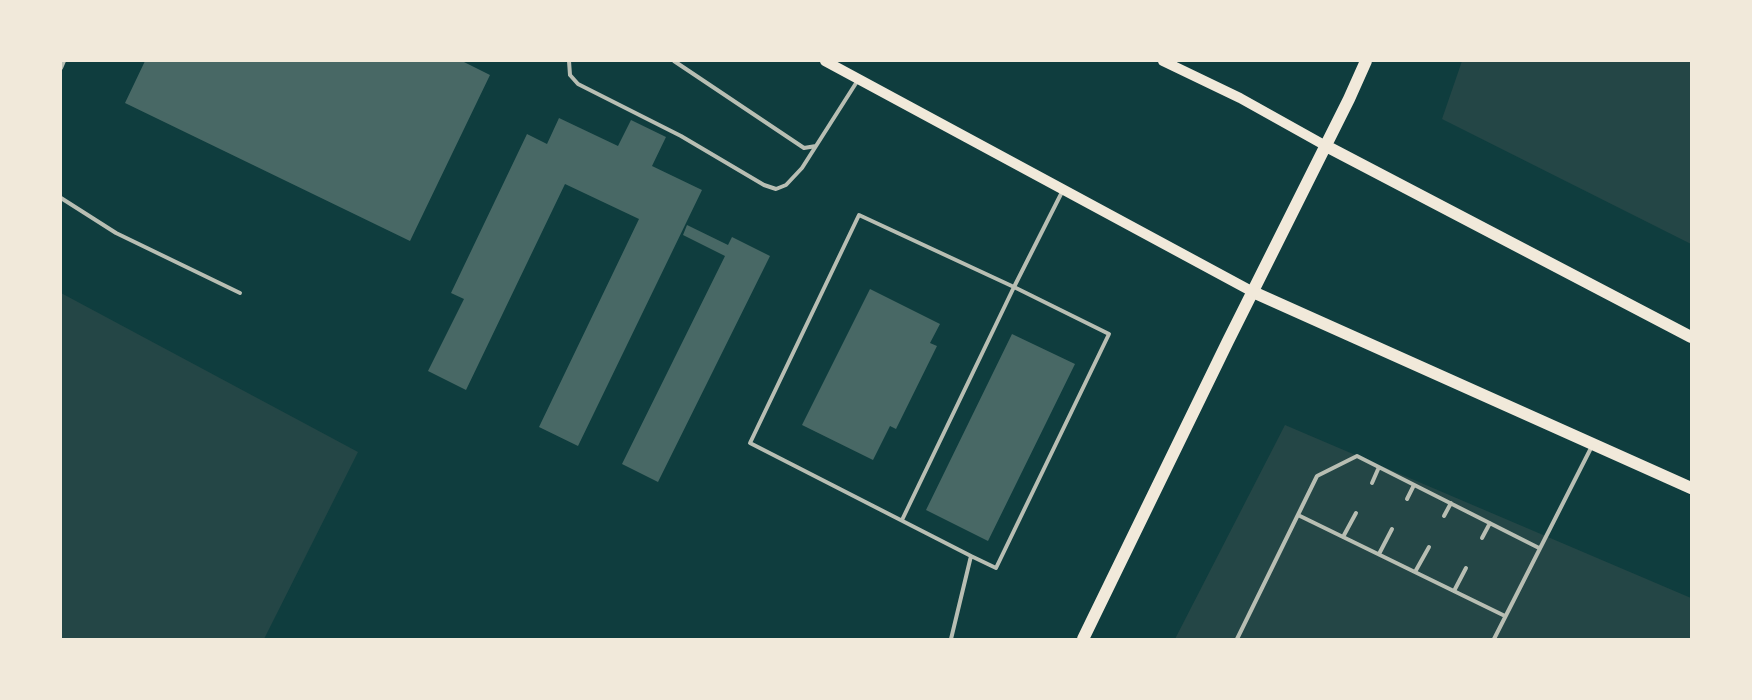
<!DOCTYPE html>
<html>
<head>
<meta charset="utf-8">
<style>
	body { margin:0 }
	#map { position:relative; width:1752px; height:700px; overflow:hidden; background:#0f3d3e; font-family:Cabin,sans-serif }
	canvas { display:block }
	.frame { position:absolute; inset:0; border:62px solid #f1e9da; pointer-events:none }
</style>
</head>
<body>
<div id="map">
<canvas width="1752" height="700"></canvas>
<div class="frame"></div>
</div>
<script>
const c = document.querySelector('canvas').getContext('2d');
c.lineJoin = 'round';
function paint(path, color) { c.fillStyle = color; c.fill(path, 'evenodd'); }
const toPath = rows => new Path2D(rows.map(r => 'M' + r).join(''));
function stroke(path, color, width, dash) { c.strokeStyle = color; c.lineWidth = width; c.lineCap = dash ? 'butt' : 'round'; c.setLineDash(dash || []); c.stroke(path); }
const green = toPath([
	[1462,61,1691,61,1691,244,1442,119],
	[61,293,358,452,264,639,61,639],
	[1285,425,1691,598,1691,639,1175,639]
]);
const building = toPath([
	[145,61,462,61,490,75,410,241,125,103],
	[559,118,618,146,631,120,666,137,652,166,702,190,578,446,539,427,639,219,565,184,466,390,428,371,464,299,451,293,527,134,547,144],
	[687,225,728,245,732,237,770,256,658,482,622,464,725,256,683,235],
	[870,289,940,324,930,343,937,346,896,429,890,426,873,460,802,425],
	[1012,334,1075,364,988,541,926,510]
]);
const service = toPath([
	[569,61,570,75,578,84,681,136,764,185,776,189,786,185,802,168,816,146],
	[674,61,804,148,816,146,858,80],
	[61,68,64,61],
	[61,198,116,233,240,293],
	[1372,483,1379,467],
	[1407,499,1414,485],
	[1298,515,1505,616],
	[1444,516,1451,503],
	[902,520,1014,287,1109,334,996,568,971,556],
	[1343,537,1356,513],
	[1482,538,1490,523],
	[1379,554,1392,529],
	[1415,572,1429,547],
	[1454,591,1466,568],
	[951,639,971,556,750,443,859,215,1014,287,1063,190],
	[1237,639,1317,476,1357,456,1539,548],
	[1494,639,1592,446]
]);
const secondary = toPath([
	[825,61,1253,292],
	[1163,61,1240,98,1326,146]
]);
const primary = toPath([
	[1326,146,1691,337],
	[1253,292,1691,488],
	[1083,639,1228,341,1349,99,1366,61]
]);
paint(green, '#244646');
paint(building, '#486865');
stroke(service, '#b8beb3', 4);
stroke(secondary, '#f1e9da', 10);
stroke(primary, '#f1e9da', 12);
</script>
</body>
</html>
